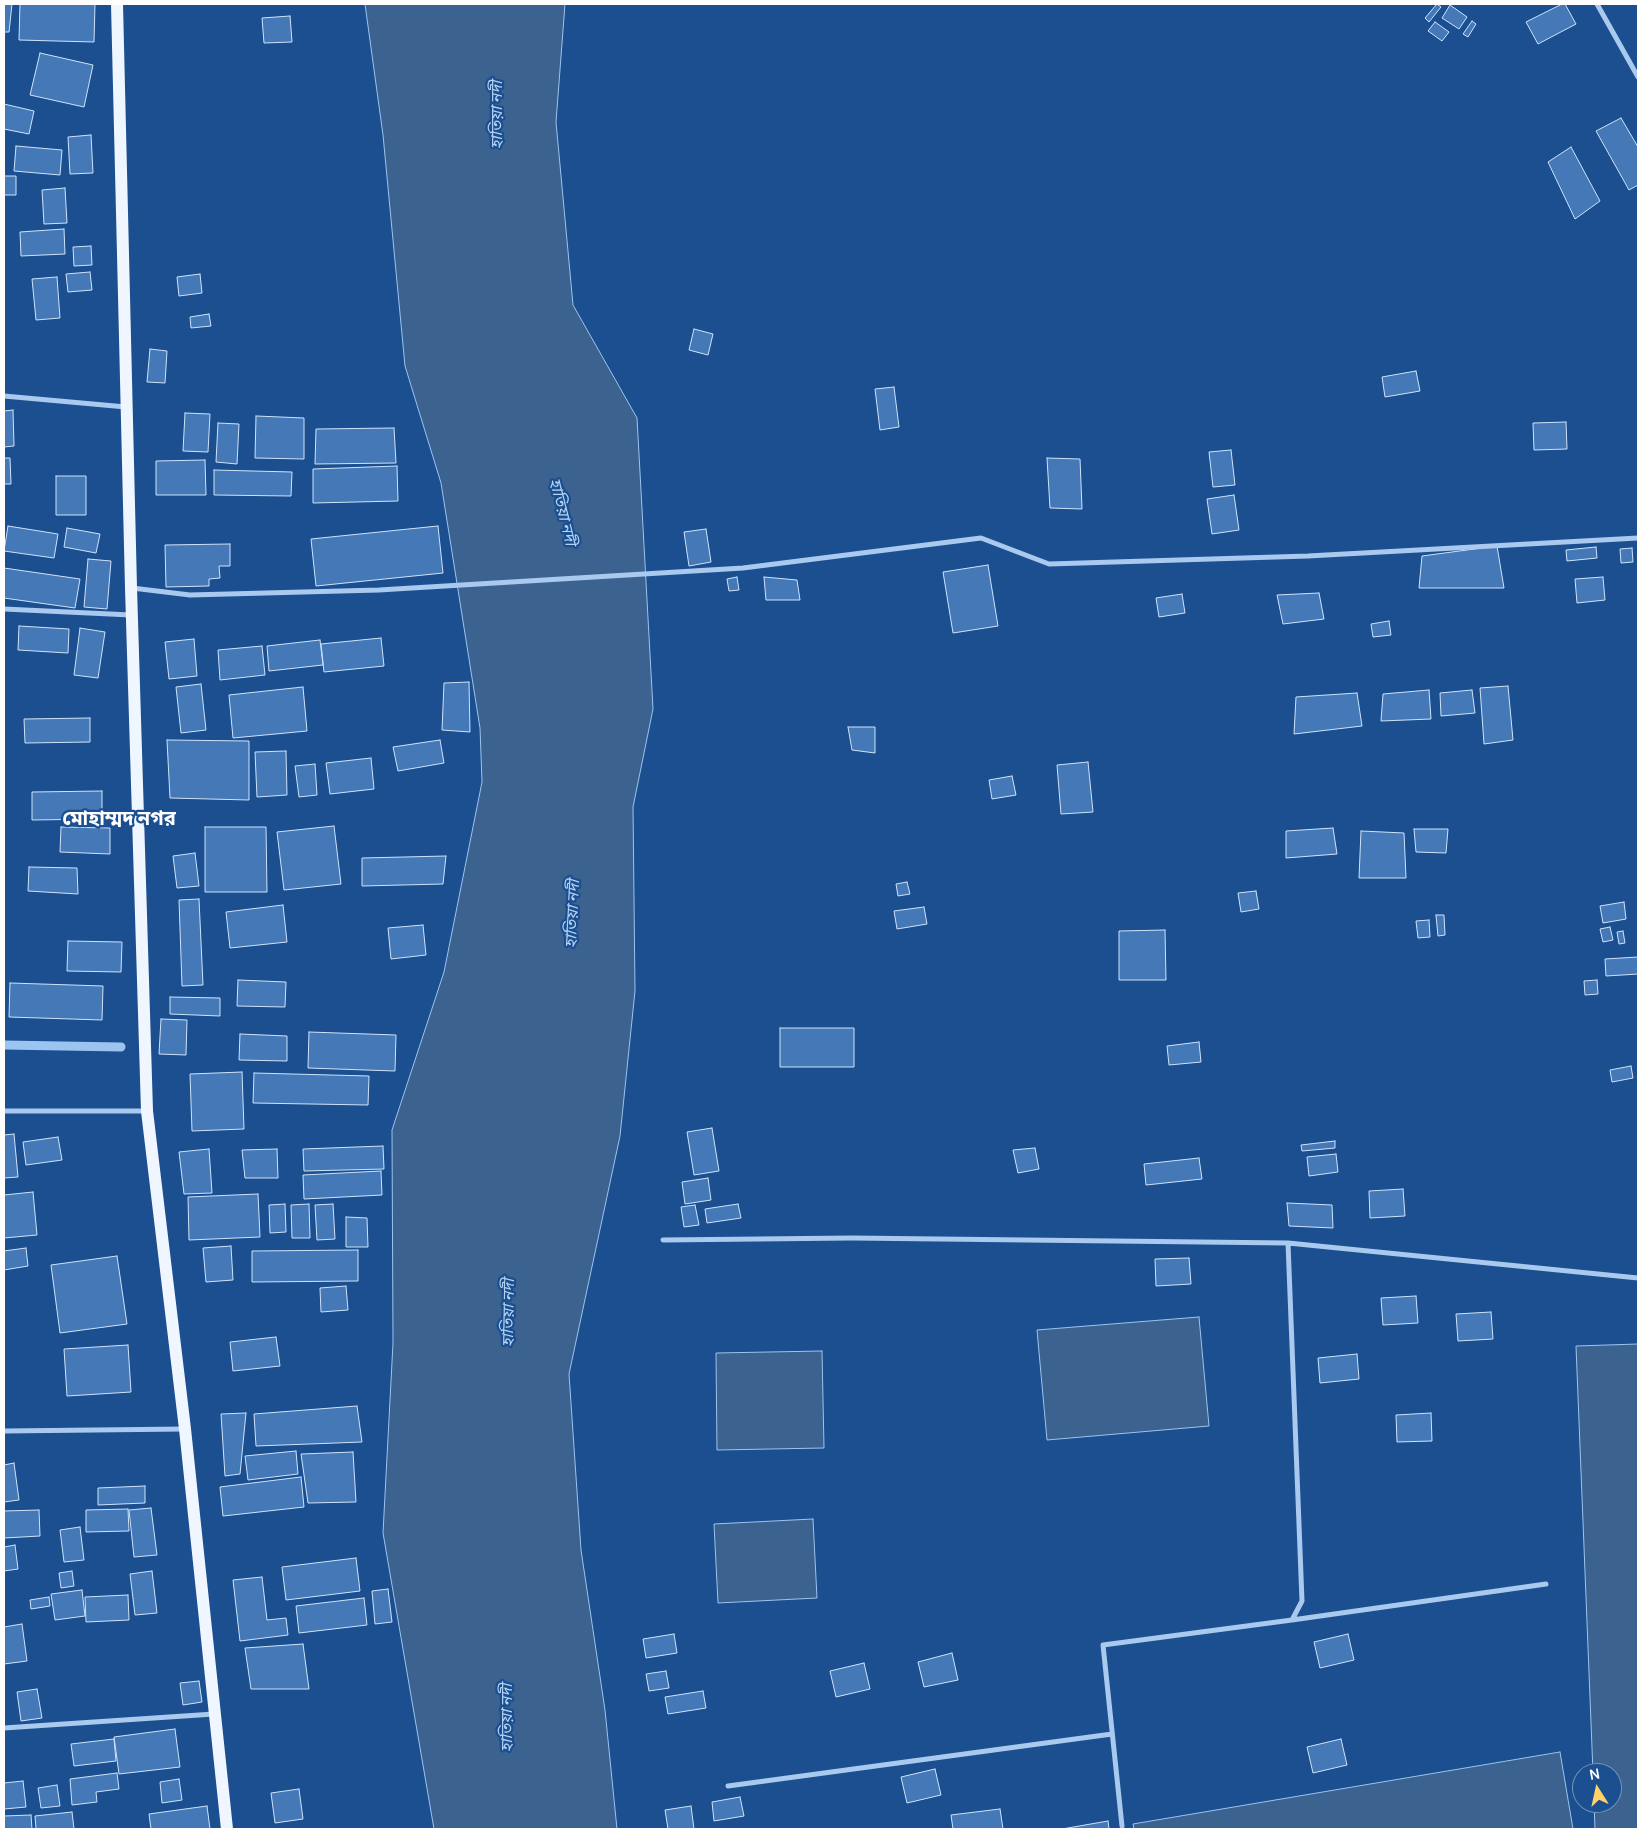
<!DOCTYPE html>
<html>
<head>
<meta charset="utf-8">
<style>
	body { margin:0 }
	#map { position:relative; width:1642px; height:1833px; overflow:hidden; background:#1b4f8f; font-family:Manrope,sans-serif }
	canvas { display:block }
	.frame { position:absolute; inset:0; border:5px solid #fff; pointer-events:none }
	.north { position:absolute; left:1572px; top:1763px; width:50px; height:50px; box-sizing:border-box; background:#1b4f8f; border:1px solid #7695bc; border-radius:50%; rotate:350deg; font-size:14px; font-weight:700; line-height:20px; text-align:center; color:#fff }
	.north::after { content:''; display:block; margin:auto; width:18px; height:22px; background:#ffd166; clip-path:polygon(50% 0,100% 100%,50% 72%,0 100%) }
</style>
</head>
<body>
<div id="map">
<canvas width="1642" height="1833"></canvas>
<div class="frame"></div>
<div class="north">N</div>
</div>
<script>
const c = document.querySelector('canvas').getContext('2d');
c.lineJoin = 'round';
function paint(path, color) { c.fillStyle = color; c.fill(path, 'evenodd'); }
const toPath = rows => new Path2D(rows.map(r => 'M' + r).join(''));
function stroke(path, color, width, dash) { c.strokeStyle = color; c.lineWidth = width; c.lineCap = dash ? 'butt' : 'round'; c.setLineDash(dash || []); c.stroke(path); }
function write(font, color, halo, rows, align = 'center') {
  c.font = font + ' Manrope,"Noto Sans Bengali",sans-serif'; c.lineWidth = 4.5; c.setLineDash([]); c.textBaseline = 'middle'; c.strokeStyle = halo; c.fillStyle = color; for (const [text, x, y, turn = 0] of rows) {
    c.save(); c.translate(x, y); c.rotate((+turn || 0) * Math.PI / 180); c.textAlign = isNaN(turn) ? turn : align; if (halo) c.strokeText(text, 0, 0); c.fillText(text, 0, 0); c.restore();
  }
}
const water = toPath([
	[365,4,565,4,556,122,573,305,637,418,653,709,633,807,635,991,620,1136,569,1374,581,1550,605,1710,617,1829,434,1829,383,1533,393,1343,392,1130,444,972,482,782,480,728,441,483,405,366,383,135,365,4],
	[1199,1317,1209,1426,1047,1440,1037,1330,1199,1317],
	[1638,1344,1638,1829,1595,1829,1594,1803,1612,1803,1612,1773,1593,1773,1576,1346,1638,1344],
	[822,1351,824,1448,717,1450,716,1353,822,1351],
	[813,1519,817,1598,718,1603,714,1524,813,1519],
	[1560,1752,1573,1829,1134,1829,1133,1824,1560,1752]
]);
const stream = toPath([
	[4,1045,121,1047]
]);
const building = toPath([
	[4,4,12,4,9,32,4,32,4,4],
	[20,4,95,4,94,42,19,40,20,4],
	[1437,4,1441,7,1429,22,1425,18,1437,4],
	[1562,4,1565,4,1576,24,1538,44,1526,22,1562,4],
	[1450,5,1467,17,1459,29,1442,18,1450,5],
	[290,16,292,42,264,43,262,18,290,16],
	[1472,21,1476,24,1468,37,1463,34,1472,21],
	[1435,22,1449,32,1442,41,1428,31,1435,22],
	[40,53,93,65,84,107,30,95,40,53],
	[4,104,34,111,29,134,4,129,4,104],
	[1621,118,1638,147,1638,185,1629,190,1596,131,1621,118],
	[91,135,93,173,70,174,68,137,91,135],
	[16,146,62,150,60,175,14,171,16,146],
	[1571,147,1600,201,1575,219,1548,162,1571,147],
	[4,176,16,176,16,195,4,195,4,176],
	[65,188,67,223,44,224,42,190,65,188],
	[64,229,65,254,21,256,20,232,64,229],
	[91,246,92,265,74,266,73,247,91,246],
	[90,272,92,290,68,292,66,274,90,272],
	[200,274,202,293,179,296,177,277,200,274],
	[57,277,60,318,36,320,32,279,57,277],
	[209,314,211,326,191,328,190,317,209,314],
	[694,329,713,334,708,355,689,350,694,329],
	[150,349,167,351,165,383,147,382,150,349],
	[1416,371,1420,391,1385,397,1382,377,1416,371],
	[894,387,899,427,880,430,875,389,894,387],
	[13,410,14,446,4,447,4,411,13,410],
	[185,413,210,414,208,452,183,451,185,413],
	[256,416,304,418,304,459,255,458,256,416],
	[1566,422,1567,449,1534,450,1533,423,1566,422],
	[218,423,239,424,237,464,216,462,218,423],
	[394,428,396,463,315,464,316,429,394,428],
	[1231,450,1235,485,1213,487,1209,452,1231,450],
	[4,458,10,458,11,484,4,484,4,458],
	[1047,458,1080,459,1082,509,1050,508,1047,458],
	[205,460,206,495,156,495,156,461,205,460],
	[397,466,398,501,313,503,313,469,397,466],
	[214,470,292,472,291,496,214,495,214,470],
	[56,476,86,476,86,515,56,515,56,476],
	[1234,495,1239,530,1212,534,1207,499,1234,495],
	[8,526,58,534,54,558,4,551,8,526],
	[438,526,443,573,316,586,311,539,438,526],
	[67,528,100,534,96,553,64,547,67,528],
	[706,529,711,562,689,566,684,532,706,529],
	[230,544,230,566,219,566,220,578,209,579,209,586,166,587,165,545,230,544],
	[1497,546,1504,588,1419,588,1422,556,1497,546],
	[1596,547,1597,558,1567,561,1566,550,1596,547],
	[1632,548,1633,562,1621,563,1620,549,1632,548],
	[88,559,111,561,107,609,84,607,88,559],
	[988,565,998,626,953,633,943,572,988,565],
	[4,568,80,579,75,608,4,598,4,568],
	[737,577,739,590,729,591,727,579,737,577],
	[764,577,797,580,800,600,766,600,764,577],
	[1603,577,1605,600,1577,603,1575,579,1603,577],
	[1319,593,1324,619,1283,624,1277,595,1319,593],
	[1182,594,1185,613,1159,617,1156,598,1182,594],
	[1389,621,1391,635,1373,637,1371,624,1389,621],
	[19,626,69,629,68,653,18,650,19,626],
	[80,628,105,632,98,678,74,675,80,628],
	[381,638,384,666,324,672,321,644,381,638],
	[194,639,197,676,169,679,165,642,194,639],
	[320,640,323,665,269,671,267,646,320,640],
	[262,646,265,675,220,680,218,650,262,646],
	[469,682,470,732,442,730,444,683,469,682],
	[201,684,206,730,181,733,176,687,201,684],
	[1508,686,1513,740,1484,744,1480,688,1508,686],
	[303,687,307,731,233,738,229,695,303,687],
	[1429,690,1431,719,1381,721,1383,694,1429,690],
	[1472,690,1475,713,1441,716,1440,693,1472,690],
	[1357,693,1362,726,1294,734,1296,697,1357,693],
	[90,718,90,742,25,743,24,719,90,718],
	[848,727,875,727,875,753,852,750,848,727],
	[167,740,249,741,249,800,170,798,167,740],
	[440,740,444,763,398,771,393,747,440,740],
	[286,751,287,795,257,797,255,752,286,751],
	[371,758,374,789,330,794,326,763,371,758],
	[1088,762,1093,812,1061,814,1057,765,1088,762],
	[315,764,317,795,299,797,295,766,315,764],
	[1012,776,1016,795,992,799,989,780,1012,776],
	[102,791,102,819,32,820,32,792,102,791],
	[334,826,341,884,284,890,277,832,334,826],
	[61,827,110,828,110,854,60,852,61,827],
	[205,827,266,827,267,892,205,892,205,827],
	[1333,828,1337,854,1286,858,1286,831,1333,828],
	[1414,829,1448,829,1446,853,1416,852,1414,829],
	[1361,831,1404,833,1406,878,1359,878,1361,831],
	[195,853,199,886,177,888,173,856,195,853],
	[446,856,443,884,362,886,362,858,446,856],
	[29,867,77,868,78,894,28,891,29,867],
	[907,882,910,894,898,896,896,884,907,882],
	[1256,891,1259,909,1241,912,1238,893,1256,891],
	[199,899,203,985,182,986,179,900,199,899],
	[1624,902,1626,919,1603,923,1600,906,1624,902],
	[283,905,287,942,230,948,226,912,283,905],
	[924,907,927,924,897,929,894,911,924,907],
	[1436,915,1444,915,1445,935,1438,936,1436,915],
	[1429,920,1430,937,1418,938,1416,921,1429,920],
	[423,925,426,955,391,959,388,928,423,925],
	[1610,927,1613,940,1603,942,1600,929,1610,927],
	[1165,930,1166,980,1119,980,1119,931,1165,930],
	[1623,931,1625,943,1619,944,1617,932,1623,931],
	[68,941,122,942,121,972,67,971,68,941],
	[1638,957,1638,974,1606,976,1605,959,1638,957],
	[238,980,286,982,285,1007,237,1006,238,980],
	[1597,980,1598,994,1585,995,1584,981,1597,980],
	[10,983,103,986,102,1020,9,1017,10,983],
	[170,997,220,998,220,1016,170,1014,170,997],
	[161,1019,187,1020,186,1055,159,1054,161,1019],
	[780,1028,854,1028,854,1067,780,1067,780,1028],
	[309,1032,396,1035,395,1071,308,1068,309,1032],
	[240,1034,287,1036,287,1061,239,1060,240,1034],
	[1199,1042,1201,1062,1169,1065,1167,1046,1199,1042],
	[1631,1066,1633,1078,1612,1082,1610,1070,1631,1066],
	[242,1072,244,1129,192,1131,190,1074,242,1072],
	[254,1073,369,1076,368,1105,253,1103,254,1073],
	[712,1128,719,1171,694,1175,687,1132,712,1128],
	[14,1134,18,1177,4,1178,4,1135,14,1134],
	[58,1137,62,1160,26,1165,23,1142,58,1137],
	[1335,1141,1335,1148,1302,1151,1301,1145,1335,1141],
	[383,1146,384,1169,304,1171,303,1149,383,1146],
	[1035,1148,1039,1169,1018,1173,1013,1150,1035,1148],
	[209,1149,212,1193,184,1194,179,1152,209,1149],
	[277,1149,278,1178,245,1178,242,1150,277,1149],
	[1336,1154,1338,1172,1309,1176,1307,1157,1336,1154],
	[1199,1158,1202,1179,1146,1185,1144,1164,1199,1158],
	[381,1171,382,1195,304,1199,303,1175,381,1171],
	[708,1178,711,1200,685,1204,682,1182,708,1178],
	[1403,1189,1405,1216,1370,1218,1369,1191,1403,1189],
	[33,1192,37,1235,4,1238,4,1195,33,1192],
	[258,1194,260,1237,189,1240,188,1197,258,1194],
	[1287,1203,1332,1205,1333,1228,1289,1226,1287,1203],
	[285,1204,286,1232,270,1233,269,1205,285,1204],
	[309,1204,310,1238,292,1238,291,1205,309,1204],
	[333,1204,335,1239,317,1240,315,1205,333,1204],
	[738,1204,741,1218,707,1223,705,1209,738,1204],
	[695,1205,699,1225,684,1227,681,1207,695,1205],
	[346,1217,367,1218,368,1247,346,1247,346,1217],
	[231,1246,233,1280,206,1282,203,1248,231,1246],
	[26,1248,28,1266,4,1270,4,1251,26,1248],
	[358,1250,358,1281,252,1282,252,1251,358,1250],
	[117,1256,127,1324,60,1333,51,1265,117,1256],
	[1189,1258,1191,1284,1156,1286,1155,1259,1189,1258],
	[346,1286,348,1310,321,1312,320,1288,346,1286],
	[1416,1296,1418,1323,1383,1325,1381,1298,1416,1296],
	[1491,1312,1493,1339,1458,1341,1456,1314,1491,1312],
	[276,1337,280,1366,233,1371,230,1342,276,1337],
	[128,1345,131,1392,67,1396,64,1349,128,1345],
	[1357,1354,1359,1379,1320,1383,1318,1358,1357,1354],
	[357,1406,362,1442,256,1446,254,1414,357,1406],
	[246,1413,240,1474,225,1476,221,1414,246,1413],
	[1431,1413,1432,1441,1397,1442,1396,1415,1431,1413],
	[296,1451,298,1474,248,1480,245,1456,296,1451],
	[353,1452,356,1502,308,1503,301,1454,353,1452],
	[14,1463,19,1500,4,1502,4,1465,14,1463],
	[301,1477,304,1507,223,1516,220,1487,301,1477],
	[145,1486,145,1503,98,1505,98,1488,145,1486],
	[151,1508,157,1555,134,1557,129,1510,151,1508],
	[128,1509,129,1531,86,1532,86,1510,128,1509],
	[39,1510,40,1536,4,1538,4,1511,39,1510],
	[80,1527,84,1560,64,1562,60,1530,80,1527],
	[15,1545,18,1569,4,1571,4,1547,15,1545],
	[356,1558,360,1591,286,1600,282,1567,356,1558],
	[72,1571,74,1586,61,1588,59,1573,72,1571],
	[152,1571,157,1613,135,1615,130,1574,152,1571],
	[262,1577,267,1620,286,1618,288,1635,240,1641,233,1580,262,1577],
	[388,1589,392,1622,375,1624,372,1591,388,1589],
	[82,1590,85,1616,55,1620,51,1594,82,1590],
	[128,1595,129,1620,86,1622,85,1597,128,1595],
	[49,1597,50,1606,31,1609,30,1600,49,1597],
	[364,1598,367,1625,299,1633,296,1606,364,1598],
	[22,1624,27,1661,4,1664,4,1627,22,1624],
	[674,1634,677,1653,646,1658,643,1639,674,1634],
	[1348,1634,1354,1660,1320,1668,1314,1642,1348,1634],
	[303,1644,309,1689,251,1689,245,1648,303,1644],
	[952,1653,958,1680,924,1687,918,1662,952,1653],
	[864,1663,870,1689,836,1697,830,1671,864,1663],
	[666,1671,669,1688,649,1691,646,1674,666,1671],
	[199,1681,202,1702,183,1705,180,1683,199,1681],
	[37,1689,42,1718,21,1721,17,1692,37,1689],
	[703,1691,706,1708,668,1714,665,1697,703,1691],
	[175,1729,180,1767,119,1774,114,1737,175,1729],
	[114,1739,116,1761,74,1766,71,1744,114,1739],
	[1341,1739,1347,1765,1313,1773,1307,1747,1341,1739],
	[935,1769,941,1795,907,1803,901,1777,935,1769],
	[117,1773,119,1789,96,1792,97,1802,72,1805,70,1779,117,1773],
	[179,1779,182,1800,162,1803,160,1782,179,1779],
	[23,1781,26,1807,4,1809,4,1783,23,1781],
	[57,1785,60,1806,41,1808,38,1788,57,1785],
	[299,1789,303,1819,275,1823,271,1793,299,1789],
	[740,1797,744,1816,714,1821,712,1802,740,1797],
	[207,1806,210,1829,151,1829,149,1814,207,1806],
	[691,1806,694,1829,668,1829,665,1810,691,1806],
	[1000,1809,1003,1829,953,1829,951,1815,1000,1809],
	[72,1812,74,1829,36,1829,35,1816,72,1812],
	[31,1815,32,1829,4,1829,4,1816,31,1815],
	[1108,1821,1109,1829,1062,1829,1108,1821]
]);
const street = toPath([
	[1597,4,1638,77],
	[4,396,126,407],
	[132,588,190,595,379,590,743,568,981,538,1049,564,1308,556,1638,538],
	[4,609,131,615],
	[4,1111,146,1111],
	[663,1240,852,1238,1288,1243,1638,1278],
	[4,1431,185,1429],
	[1292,1620,1546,1584],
	[4,1728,214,1714],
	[728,1786,1112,1734],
	[1122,1826,1103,1645,1292,1620,1302,1601,1288,1243]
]);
const primary = toPath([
	[117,4,131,588,147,1111,185,1429,227,1829]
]);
const waterNames = [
	["হাতিয়া নদী",498,115,-90],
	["হাতিয়া নদী",562,512,76],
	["হাতিয়া নদী",573,914,-87],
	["হাতিয়া নদী",509,1313,-89],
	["হাতিয়া নদী",508,1718,-90]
];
const districtNames = [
	["মোহাম্মদ নগর",119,819]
];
paint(water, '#3c6290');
stroke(water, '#9cc4f0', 1);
stroke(stream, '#9cc4f0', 9);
paint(building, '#4478b7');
stroke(building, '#cfe3fa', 1);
stroke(street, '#a9c9ee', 5);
stroke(primary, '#f0f6ff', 12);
write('italic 16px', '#b5d3f5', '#1b4f8f', waterNames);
write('bold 20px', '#fff', '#1b4f8f', districtNames);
</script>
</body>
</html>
